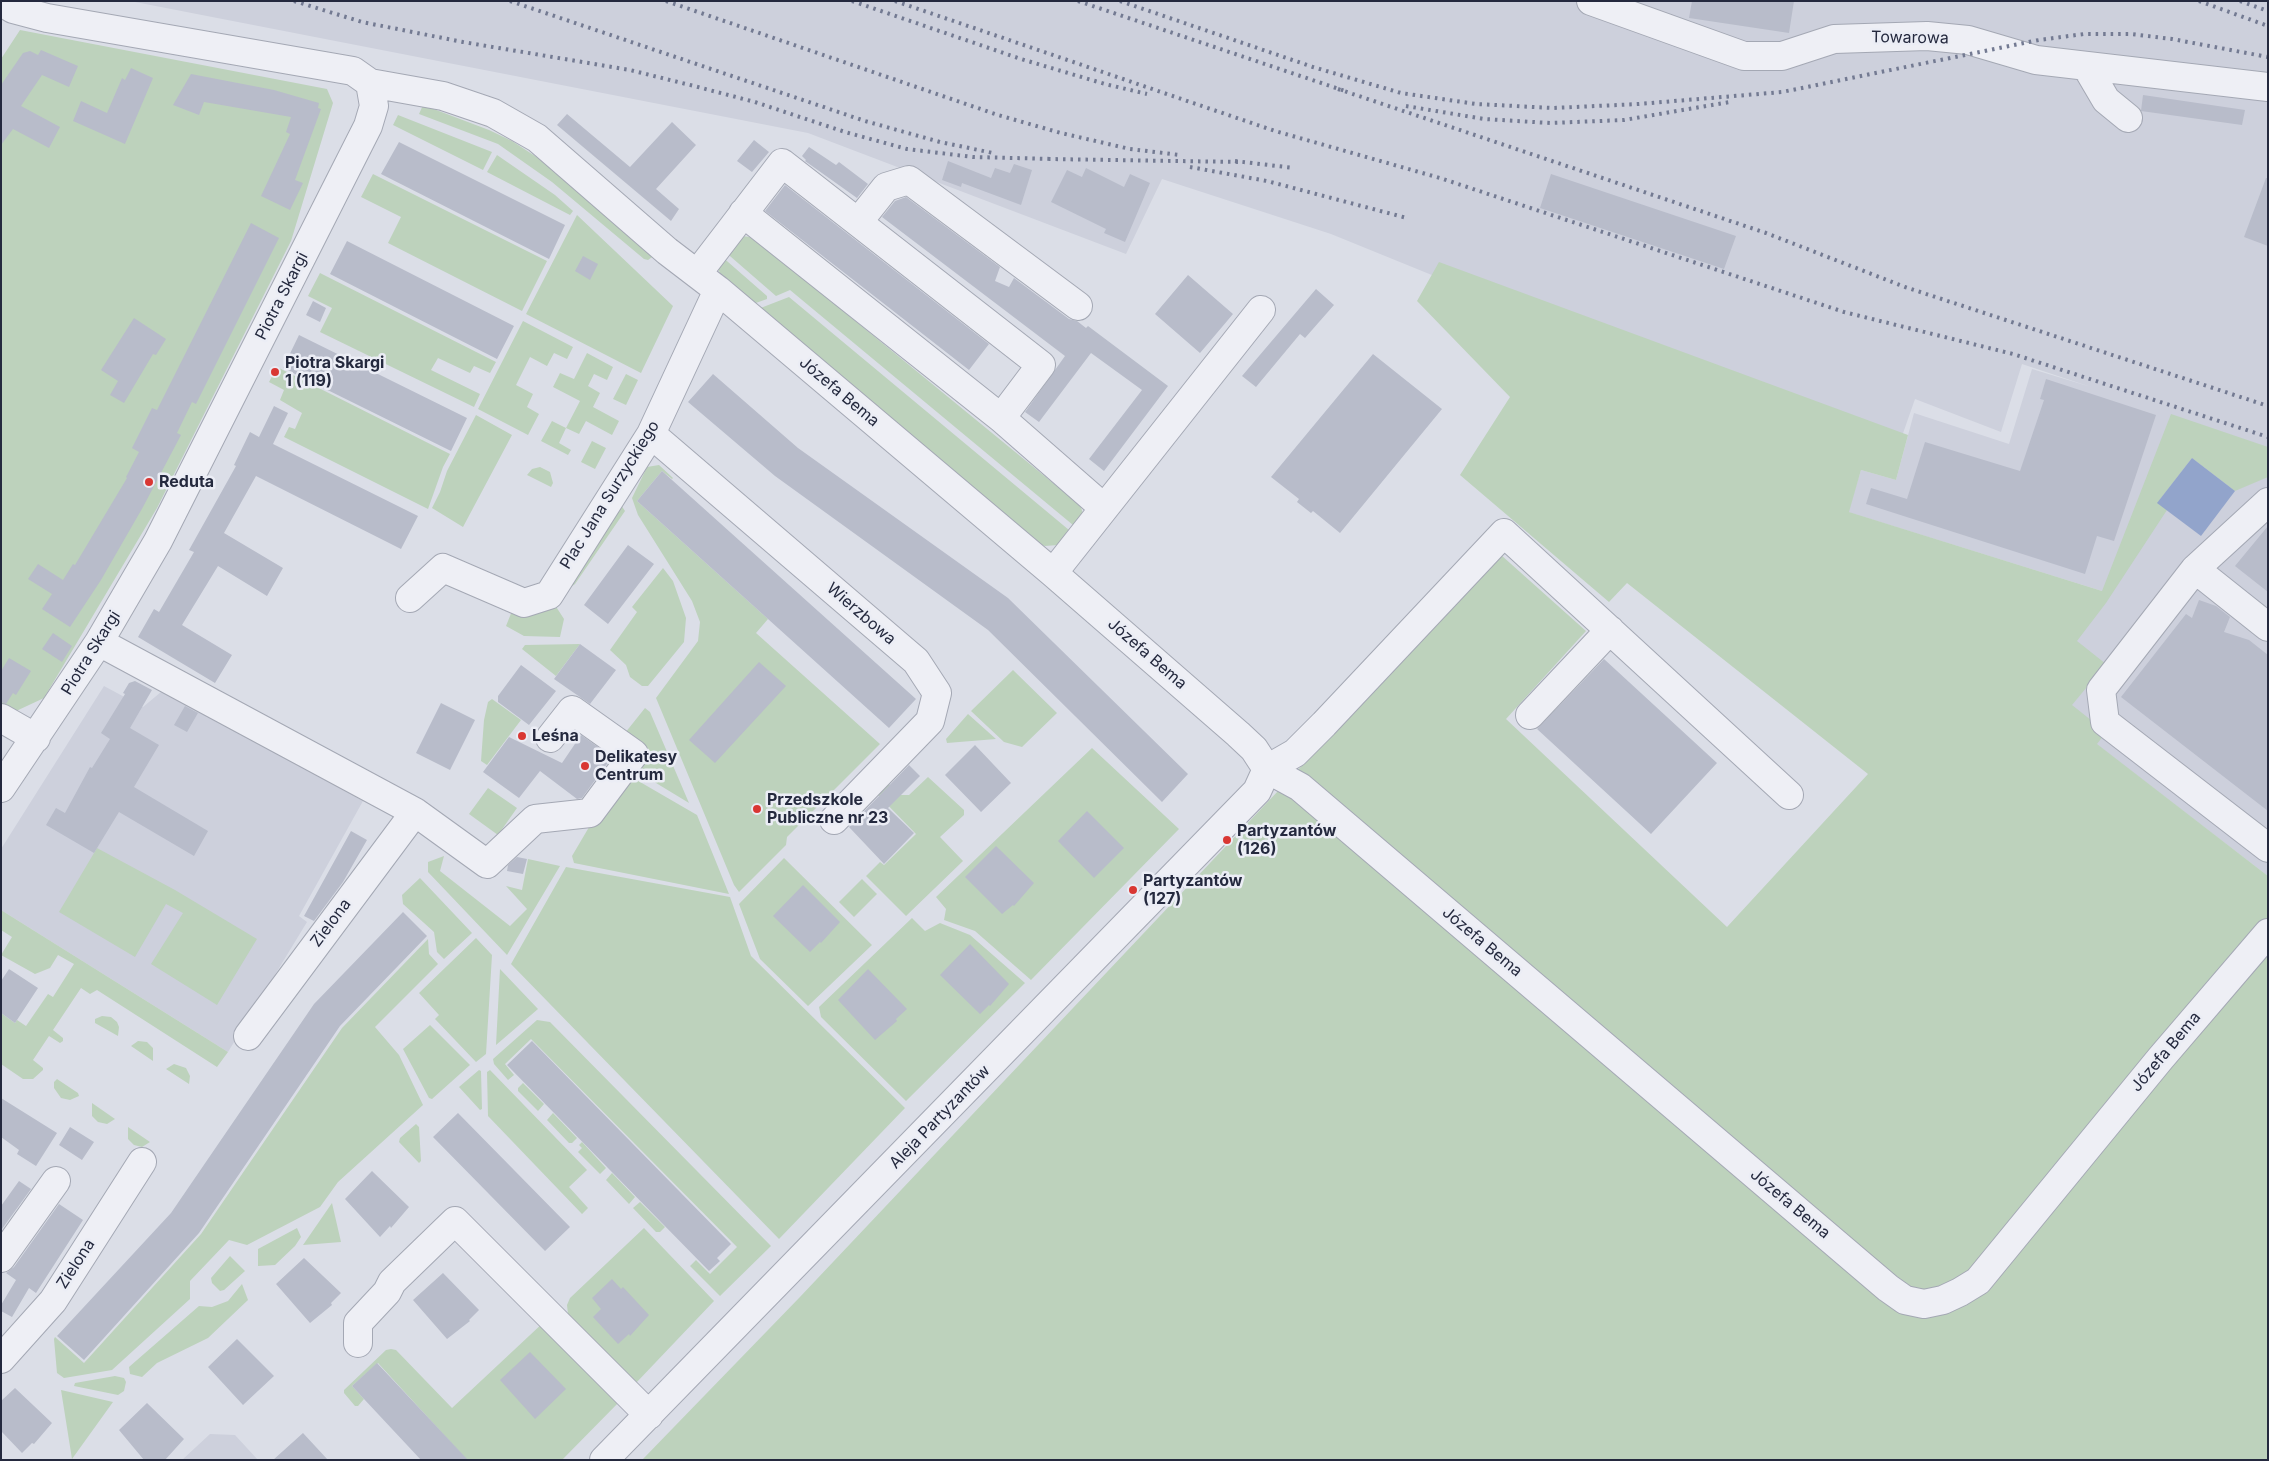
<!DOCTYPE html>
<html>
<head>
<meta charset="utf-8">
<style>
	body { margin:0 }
	#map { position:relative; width:2269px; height:1461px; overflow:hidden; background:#dbdee7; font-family:Inter,sans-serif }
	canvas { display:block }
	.frame { position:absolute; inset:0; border:2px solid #24293e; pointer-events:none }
</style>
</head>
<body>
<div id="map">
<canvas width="2269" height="1461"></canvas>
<div class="frame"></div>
</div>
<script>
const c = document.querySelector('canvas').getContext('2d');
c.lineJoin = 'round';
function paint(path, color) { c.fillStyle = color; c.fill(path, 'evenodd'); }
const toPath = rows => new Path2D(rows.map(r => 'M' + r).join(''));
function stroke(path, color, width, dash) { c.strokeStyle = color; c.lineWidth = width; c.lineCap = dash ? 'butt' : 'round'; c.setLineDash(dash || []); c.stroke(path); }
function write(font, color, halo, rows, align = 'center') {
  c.font = font + ' Inter,sans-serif'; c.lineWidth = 5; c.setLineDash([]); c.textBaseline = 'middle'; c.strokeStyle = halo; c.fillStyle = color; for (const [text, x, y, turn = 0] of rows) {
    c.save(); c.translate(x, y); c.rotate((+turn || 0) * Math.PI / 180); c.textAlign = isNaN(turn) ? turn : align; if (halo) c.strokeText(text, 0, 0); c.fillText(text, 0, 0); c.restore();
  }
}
const built = toPath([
	[130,1,2268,1,2268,876,2032,695,2102,591,1848,512,1861,470,1896,480,1914,413,2009,444,2032,369,2091,387,2022,364,2001,432,1915,399,1901,439,1567,330,1331,234,1162,179,1126,254,808,133],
	[104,686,143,707,167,687,363,801,299,916,307,922,228,1052,1,910,1,849],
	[210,1434,235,1435,258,1460,182,1460]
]);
const green = toPath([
	[20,30,327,89,333,103,291,241,157,508,44,698,14,712,1,704,1,59],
	[423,105,489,130,512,141,538,158,569,183,655,255,648,260,644,259,552,182,498,144,419,114],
	[398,115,492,152,483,170,393,125],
	[497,155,555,195,573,211,570,215,487,172],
	[373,174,547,261,522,311,388,243,401,217,361,197],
	[577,215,673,306,641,373,526,314],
	[742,236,750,237,809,283,1075,501,1081,507,1084,518,1079,530,790,290,776,296,723,250],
	[720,255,767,296,767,299,753,304,721,276,718,268],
	[1439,262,1908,435,1896,480,1861,470,1849,512,2102,591,2171,414,2268,447,2268,477,2235,491,2192,458,2158,502,2167,510,2106,603,2077,641,2106,664,2072,705,2106,732,2097,744,2268,876,2268,1460,642,1460,799,1298,1501,555,1586,631,1506,719,1727,927,1868,774,1627,583,1609,602,1460,475,1510,397,1417,301],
	[320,273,496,362,490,373,474,366,470,373,438,358,431,370,480,394,474,407,320,332,332,308,308,296],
	[789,297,1075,535,1058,545,1045,546,1036,543,758,309],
	[523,321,573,347,567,359,554,353,547,366,530,357,516,385,533,394,527,407,539,414,528,435,478,409],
	[587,353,613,367,607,380,594,374,588,386,600,393,593,407,619,421,612,435,586,421,579,434,566,428,559,443,571,450,568,455,541,441,552,421,566,428,580,401,553,387,560,373,574,379],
	[277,367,450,454,443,467,428,509,284,437,289,427,295,429,302,413,280,400,284,390,269,382],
	[626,374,638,380,626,405,613,399],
	[476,415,512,435,463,527,432,508,440,492,447,471],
	[592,441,606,448,595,469,581,462],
	[659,465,673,478,672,479,662,471,637,501,768,619,756,633,880,744,787,837,786,845,739,892,734,885,656,698,698,641,700,622,692,601,638,515,632,498,647,467],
	[540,467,550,472,553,483,551,487,527,475,532,469],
	[621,505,625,511,575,584,567,590],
	[663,568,673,581,686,618,684,642,648,686,642,686,630,677,626,665,610,650,637,612,632,607],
	[553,602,564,619,560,637,524,636,506,626,514,606],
	[580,644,556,676,522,649,525,645],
	[1013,670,1057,713,1022,747,1004,742,971,711],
	[492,699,521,720,487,765,481,761,484,720,488,702],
	[645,708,650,712,689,803,633,769,648,750,625,733],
	[968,714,996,739,947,743,946,739],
	[1092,748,1179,829,1031,980,975,931,944,920,946,909,936,897],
	[628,775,697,815,729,894,574,863,572,856,595,817],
	[928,777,964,810,964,815,940,837,963,861,906,916,866,876,880,862,884,865,916,834,876,793,887,782,900,795,909,795],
	[488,788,517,808,498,835,469,814],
	[97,848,175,890,257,939,217,1005,151,964,183,913,166,904,135,957,59,912],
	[444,856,440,871,510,926,527,909,506,886,522,890,528,859,560,866,507,955,428,872,428,862],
	[784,858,872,945,808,1006,760,959,739,904],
	[566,867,730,897,751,956,905,1108,779,1239,511,964],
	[420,878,472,933,444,959,437,952,434,932,403,904,402,895],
	[862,879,877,894,854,917,839,902],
	[1,910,228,1052,217,1067,97,990,90,994,81,988,53,1030,63,1038,63,1041,60,1043,49,1036,33,1060,43,1068,43,1070,33,1079,23,1079,1,1064,1,1013,15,1023,17,1020,26,1026,48,994,53,997,74,964,58,955,50,968,35,974,1,955,12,937,1,930],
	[912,918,925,931,940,923,970,935,1025,983,906,1101,821,1017,819,1007],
	[476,938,492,955,486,1054,476,1062,435,1019,439,1015,419,993],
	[428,939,429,954,438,964,375,1027,399,1055,423,1105,338,1182,320,1207,247,1245,229,1240,190,1281,190,1299,112,1370,64,1378,57,1373,54,1339,55,1337,84,1363,201,1234,342,1028],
	[500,969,538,1009,496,1045],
	[102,1016,111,1017,117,1022,119,1027,118,1036,95,1023,95,1019],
	[537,1020,550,1022,771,1246,720,1296,690,1266,696,1260,710,1274,737,1247,531,1039,505,1064,514,1075,508,1080,494,1064,493,1059],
	[430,1025,470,1065,432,1099,429,1098,403,1049],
	[138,1041,147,1042,153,1048,153,1061,131,1046],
	[174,1064,186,1068,190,1076,189,1084,166,1069],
	[479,1070,481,1071,482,1109,480,1110,459,1087],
	[490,1070,587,1170,569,1187,588,1208,582,1214,488,1116,487,1072],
	[57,1079,78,1093,79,1096,70,1100,61,1098,54,1088,54,1082],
	[523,1083,544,1104,538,1111,518,1091,518,1088],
	[92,1103,115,1119,107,1124,98,1122,92,1116],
	[553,1113,577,1138,572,1143,569,1143,547,1120],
	[416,1124,419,1127,421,1161,419,1163,399,1142,400,1138],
	[128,1127,150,1142,142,1147,134,1145,128,1139],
	[582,1142,606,1168,600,1174,578,1152,582,1148,579,1145],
	[612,1173,635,1197,629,1204,606,1180],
	[640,1202,665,1227,660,1232,656,1232,633,1208],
	[332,1203,341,1242,303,1245],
	[297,1228,301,1237,295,1246,275,1265,258,1266,258,1249],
	[644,1228,714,1301,636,1383,568,1314,567,1305,570,1298],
	[230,1256,245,1271,224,1290,220,1291,212,1283,211,1278],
	[242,1284,248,1300,208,1338,157,1363,142,1377,130,1374,129,1367,199,1306,212,1307,228,1301],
	[545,1321,622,1399,562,1460,467,1460,378,1363,352,1386,364,1399,358,1406,355,1406,344,1393,344,1390,386,1350,391,1349,396,1350,452,1408],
	[115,1376,124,1378,126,1382,124,1391,118,1395,74,1386,75,1383],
	[61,1390,113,1402,72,1459]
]);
const water = toPath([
	[2192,458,2235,491,2201,536,2157,503]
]);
const building = toPath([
	[1692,1,1794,1,1789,33,1689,18],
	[41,50,78,66,69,87,42,75,21,106,60,127,49,148,13,129,1,145,1,85,23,53,30,51,38,55],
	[131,68,153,78,125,144,73,121,81,101,107,113,122,78,125,80],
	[191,74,274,90,319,103,318,108,321,109,295,180,303,183,290,210,261,196,290,134,286,132,291,117,204,102,199,115,173,105],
	[2143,95,2245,110,2242,125,2141,111],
	[567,114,630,167,672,122,696,145,656,189,679,209,671,221,557,125],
	[754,140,769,152,752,172,737,161],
	[399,142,565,225,549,259,381,174],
	[809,147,836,165,839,162,868,184,857,198,805,161,806,160,802,156],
	[948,161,991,178,995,168,1010,173,1014,164,1032,170,1021,205,962,183,961,187,942,180],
	[1086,168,1124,187,1130,174,1150,183,1125,242,1104,233,1106,229,1051,202,1067,170,1082,177],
	[1551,174,1736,236,1724,269,1540,208],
	[2266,178,2268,178,2268,246,2244,237],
	[785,185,989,344,969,370,765,211],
	[906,197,1000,267,995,281,1009,287,1014,278,1069,319,1077,321,1086,328,1088,326,1168,386,1104,471,1089,459,1142,390,1091,353,1039,422,1025,412,1065,356,882,217,895,201],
	[251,223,279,238,196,404,192,402,177,433,181,435,143,507,101,580,70,627,42,609,52,594,28,579,38,564,63,580,73,564,75,565,127,478,126,477,139,452,132,448,152,408,157,410],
	[347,241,514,326,497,359,330,274],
	[583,256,598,264,590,280,575,271],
	[1188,275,1233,314,1200,353,1155,314],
	[1316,289,1334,305,1305,338,1300,334,1256,387,1242,376],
	[313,301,326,308,320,322,306,315],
	[134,318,166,339,156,355,153,354,124,403,110,395,118,381,101,370],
	[299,335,467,418,451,451,283,368],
	[1373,354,1442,409,1340,533,1313,511,1311,513,1297,502,1299,499,1271,477],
	[713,374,798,448,1008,598,1188,774,1162,802,988,630,775,476,688,402],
	[2046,379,2156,415,2114,541,2097,536,2085,574,1866,504,1871,488,1907,499,1925,442,2020,471,2044,400,2040,399],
	[274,406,288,413,273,444,418,516,401,549,256,476,224,533,283,568,267,596,218,566,182,625,232,655,215,683,138,637,154,609,159,612,194,552,189,550,236,466,234,465,250,432,259,437],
	[662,471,916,699,889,728,637,501],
	[2268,526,2268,592,2235,566],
	[628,545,654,564,608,624,584,605],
	[2199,600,2216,606,2230,617,2224,632,2249,640,2268,655,2268,811,2121,697,2186,614,2192,618],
	[53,633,72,646,62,662,42,649],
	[580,644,616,670,590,704,554,679],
	[9,658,31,671,16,695,13,693,6,704,1,702,1,671],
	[1604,659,1717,763,1651,834,1537,729],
	[759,662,786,686,715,763,689,740],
	[521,665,556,691,529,725,498,702,498,696],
	[135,681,152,690,130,728,159,745,134,787,208,831,194,856,119,812,94,853,46,825,56,808,65,813,90,767,92,768,110,739,101,733,125,694,123,693,129,683],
	[441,703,475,720,450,770,416,753],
	[185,706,198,713,187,732,174,725],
	[581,735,612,757,582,798,577,799,540,771,519,798,483,772,509,737,562,763],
	[975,745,1011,783,981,812,945,775],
	[909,765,920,776,888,808,914,833,884,864,849,827],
	[1087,811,1124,848,1094,878,1058,841],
	[351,831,367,840,343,882,314,921,304,916],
	[996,846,1034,883,1014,906,1013,905,1002,914,965,877],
	[517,857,527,859,523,874,507,871,508,865],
	[803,885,840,922,821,943,820,942,810,952,773,916],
	[403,912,427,936,340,1026,199,1233,84,1360,57,1336,171,1213,314,1004],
	[970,944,1009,984,990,1006,989,1005,980,1014,940,975],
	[9,969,38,988,15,1023,1,1013,1,981],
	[868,969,907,1009,896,1019,897,1021,875,1040,838,1000],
	[532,1041,731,1244,717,1258,720,1261,709,1271,507,1065],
	[1,1098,57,1133,36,1166,17,1154,19,1150,1,1137],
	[458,1113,570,1227,545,1251,433,1137],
	[70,1127,94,1142,82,1160,59,1145],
	[372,1171,409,1207,391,1228,390,1226,380,1237,345,1199],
	[19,1181,31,1189,2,1229,1,1206],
	[59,1204,83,1220,36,1293,29,1288,12,1317,1,1311,1,1305,16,1280,6,1273,14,1267],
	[304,1258,341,1293,331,1303,332,1305,310,1323,276,1284],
	[443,1273,479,1310,469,1320,470,1321,447,1339,413,1300],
	[612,1279,621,1289,623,1287,649,1315,630,1336,629,1334,618,1344,593,1317,601,1309,592,1298],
	[237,1339,274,1376,243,1405,208,1367],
	[530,1352,566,1389,535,1419,500,1380],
	[377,1363,468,1460,421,1460,364,1399,352,1386],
	[15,1388,52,1423,34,1444,32,1443,22,1453,1,1431,1,1401],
	[147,1403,184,1439,165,1460,144,1460,119,1430],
	[303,1433,328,1460,273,1460]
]);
const minor = toPath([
	[1591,1,1744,56,1782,56,1834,39,1927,36,1968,40,2036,60,2268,87],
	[1,2,13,9,47,18,353,71,370,83,443,96,493,113,537,138,667,251,718,290,1053,573,1238,734,1254,749,1267,769,1300,787,1888,1288,1905,1300,1924,1304,1943,1300,1960,1292,1978,1281,2160,1059,2268,933],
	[2086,66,2106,100,2128,118],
	[743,213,1001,418],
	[859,221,886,187,909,180,1078,306],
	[697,274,782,163,1041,365,1001,418,1104,508],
	[651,434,916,661,937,693,930,721,834,820],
	[2195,569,2268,502],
	[1053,573,1261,310],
	[410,598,443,568,524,603,549,595,651,434,718,290],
	[2268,627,2195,569,2101,690,2105,722,2268,848],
	[99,642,415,812,487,864,535,819,590,813,634,754,572,710,550,738],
	[1530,715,1610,630],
	[1,718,36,738],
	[1267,769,1295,753,1324,724,1504,533,1789,795],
	[1,788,99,642,158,541,368,126,374,106,370,83],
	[248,1036,415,812],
	[1,1258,56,1181],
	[358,1343,358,1323,387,1292,392,1282,455,1221,649,1415],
	[1,1359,53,1301,142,1162],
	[604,1460,1257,791,1267,769]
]);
const rail = toPath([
	[294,1,362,22,463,42,630,70,694,86,755,102,845,132,907,149,973,157,1053,159],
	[510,1,865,121,940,142,993,153],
	[666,1,998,115,1061,133,1130,149,1180,155],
	[852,1,1021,59,1105,84,1147,94],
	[895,1,1275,131,1440,178,1844,312,2013,354,2268,437],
	[1078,1,1345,91],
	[1120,1,1313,67,1401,93,1476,104,1553,108,1639,104,1782,92,2039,40,2084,34,2131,34,2172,39,2268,57],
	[2199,1,2268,26],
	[2240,1,2268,11],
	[1338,89,1766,233,1905,287,2268,406],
	[1406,106,1484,119,1550,123,1624,120,1730,102],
	[1048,159,1240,162],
	[1235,161,1294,168],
	[1190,167,1267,181,1407,218]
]);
const markers = [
	[275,372,5,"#d93733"],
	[149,482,5,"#d93733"],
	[522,736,5,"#d93733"],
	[585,766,5,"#d93733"],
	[757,809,5,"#d93733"],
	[1227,840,5,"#d93733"],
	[1133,890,5,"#d93733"]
];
const streetNames = [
	["Towarowa",1910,38,1],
	["Piotra Skargi",282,296,-63],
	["Józefa Bema",839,392,40],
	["Plac Jana Surzyckiego",610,495,-58],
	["Wierzbowa",861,614,41],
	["Piotra Skargi",91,653,-58],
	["Józefa Bema",1147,654,41],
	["Zielona",331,923,-53],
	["Józefa Bema",1482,942,40],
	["Józefa Bema",2166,1052,-50],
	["Aleja Partyzantów",940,1117,-46],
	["Józefa Bema",1790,1204,40],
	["Zielona",76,1264,-57]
];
const poiNames = [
	["Piotra Skargi",285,363],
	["1 (119)",285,381],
	["Reduta",159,482],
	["Leśna",532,736],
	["Delikatesy",595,757],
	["Centrum",595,775],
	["Przedszkole",767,800],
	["Publiczne nr 23",767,818],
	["Partyzantów",1237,831],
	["(126)",1237,849],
	["Partyzantów",1143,881],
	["(127)",1143,899]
];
paint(built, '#cdd0dc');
paint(green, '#bdd2bc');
paint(water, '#92a4cb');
paint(building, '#b8bcca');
stroke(minor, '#a4a8b4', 30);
stroke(minor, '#eeeff5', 28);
stroke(rail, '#737a92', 4, [2.5, 5]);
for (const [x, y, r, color] of markers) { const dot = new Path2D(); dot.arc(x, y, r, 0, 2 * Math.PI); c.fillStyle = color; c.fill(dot); stroke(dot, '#ebedf5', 2); }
write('16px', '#24293e', '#ebedf5', streetNames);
write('bold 16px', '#24293e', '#ebedf5', poiNames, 'left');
</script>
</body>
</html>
